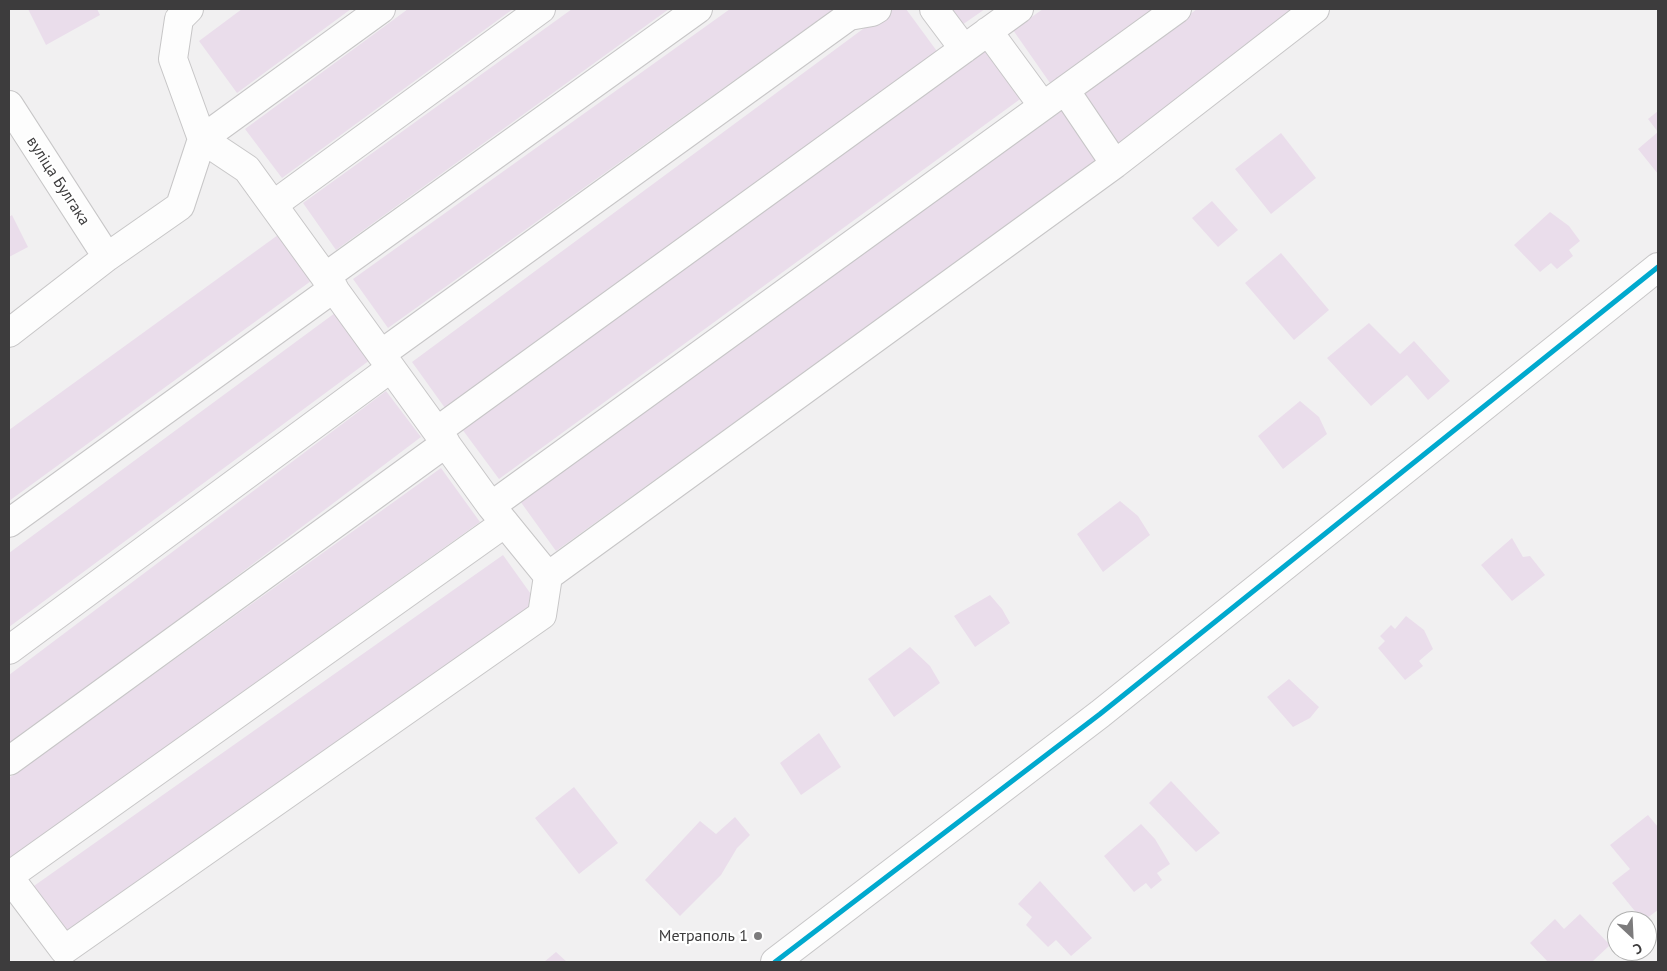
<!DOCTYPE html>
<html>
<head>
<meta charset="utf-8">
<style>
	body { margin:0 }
	#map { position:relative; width:1667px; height:971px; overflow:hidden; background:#f1f0f1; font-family:"PT Sans",sans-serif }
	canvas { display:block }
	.frame { position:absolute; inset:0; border:10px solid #3d3c3d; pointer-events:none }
	.north { position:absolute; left:1607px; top:911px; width:50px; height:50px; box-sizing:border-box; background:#fff; border:1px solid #b1b1b1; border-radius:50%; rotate:155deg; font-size:14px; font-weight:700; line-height:20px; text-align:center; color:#3d3c3d }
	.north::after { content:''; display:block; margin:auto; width:18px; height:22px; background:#7c7b7c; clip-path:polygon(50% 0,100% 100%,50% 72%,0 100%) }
</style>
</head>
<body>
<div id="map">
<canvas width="1667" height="971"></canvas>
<div class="frame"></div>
<div class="north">С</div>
</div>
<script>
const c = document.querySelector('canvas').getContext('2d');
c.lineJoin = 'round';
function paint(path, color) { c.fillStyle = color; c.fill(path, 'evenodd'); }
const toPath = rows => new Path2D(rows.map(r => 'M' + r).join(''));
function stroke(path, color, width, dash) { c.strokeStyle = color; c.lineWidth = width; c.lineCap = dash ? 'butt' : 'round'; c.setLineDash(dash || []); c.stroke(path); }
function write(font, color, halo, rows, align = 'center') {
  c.font = font + ' "PT Sans",sans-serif'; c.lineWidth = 4.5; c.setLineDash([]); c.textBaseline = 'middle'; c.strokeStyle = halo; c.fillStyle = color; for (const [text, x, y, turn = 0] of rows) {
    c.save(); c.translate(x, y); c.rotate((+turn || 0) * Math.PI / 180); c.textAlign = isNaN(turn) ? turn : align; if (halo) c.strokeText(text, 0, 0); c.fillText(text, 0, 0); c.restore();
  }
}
const building = toPath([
	[28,9,97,9,100,15,46,45],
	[242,9,351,9,237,93,199,41],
	[408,9,513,9,282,178,245,129],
	[572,9,669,9,336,250,303,203],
	[730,9,834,9,388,328,353,279],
	[890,9,906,9,939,54,450,415,412,362],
	[951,9,985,9,962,25],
	[1043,9,1156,9,1050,83,1013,30],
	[1197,9,1298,9,1116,146,1079,98],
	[986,47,1023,97,499,479,462,429],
	[1064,109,1100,159,556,551,520,501],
	[1658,111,1658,132,1648,119],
	[1658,132,1658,174,1638,149],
	[1281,133,1316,178,1271,214,1235,169],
	[1212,201,1238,230,1218,247,1192,218],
	[1550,212,1569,226,1580,241,1569,250,1573,256,1557,269,1551,263,1540,272,1514,245],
	[12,215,28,247,9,257,9,217],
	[278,235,311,281,9,501,9,430],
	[1281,253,1329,310,1294,340,1245,283],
	[335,313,370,360,9,627,9,553],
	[1369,323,1400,354,1414,341,1450,381,1428,400,1407,375,1371,406,1327,358],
	[386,391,421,437,9,748,9,675],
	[1300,401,1319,417,1327,434,1283,469,1258,436],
	[441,468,480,522,9,859,9,778],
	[1120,501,1138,516,1150,535,1103,572,1077,534],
	[1512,538,1523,557,1530,556,1545,575,1512,601,1481,565],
	[503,555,538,604,66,937,31,888],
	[990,595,1002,609,1010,623,975,647,954,616],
	[1406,616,1424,630,1433,649,1419,661,1423,666,1405,680,1378,648,1385,641,1380,636,1391,625,1395,629],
	[910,647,930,666,940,683,894,717,868,679],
	[1289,679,1319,707,1310,718,1293,727,1267,697],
	[819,733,841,767,801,795,780,763],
	[1171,781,1220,833,1196,852,1149,803],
	[574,787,618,843,579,874,535,818],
	[1648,815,1658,827,1658,910,1643,921,1612,883,1630,869,1610,845],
	[735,817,750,835,737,848,721,875,680,916,645,880,700,821,716,834],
	[1141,824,1155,839,1170,864,1157,873,1162,880,1151,889,1146,883,1134,892,1104,856],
	[1040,881,1092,938,1071,956,1056,940,1048,947,1026,925,1032,917,1018,904],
	[1580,914,1610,945,1593,961,1595,962,1548,962,1530,943,1555,919,1564,929],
	[556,952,567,962,544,962]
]);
const minor = toPath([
	[381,9,202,139,247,169,491,506,548,576,1115,164,1315,9],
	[934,9,964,49],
	[988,31,1043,106],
	[1065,90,1115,164],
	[9,105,107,257],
	[273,205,541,9],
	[325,277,698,9],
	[9,333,107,257,180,206,202,139,173,59,179,19,189,9],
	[381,354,849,16,872,12,877,9],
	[437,431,1019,9],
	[491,506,1177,9],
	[9,523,334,288],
	[9,650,391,368],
	[9,761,446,443],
	[9,876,505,523],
	[9,877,64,950,542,615,548,576],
	[775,962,1100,714,1658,267]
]);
const bus1 = toPath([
	[775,962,1100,714,1658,267]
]);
const markers = [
	[758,936,5,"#7c7b7c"]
];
const streetNames = [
	["вуліца Булгака",58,181,57]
];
const poiNames = [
	["Метраполь 1",748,936]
];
paint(building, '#eaddeb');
stroke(minor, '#c7c6c7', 30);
stroke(minor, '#fdfdfd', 28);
stroke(bus1, '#00a9ce', 5);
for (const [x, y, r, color] of markers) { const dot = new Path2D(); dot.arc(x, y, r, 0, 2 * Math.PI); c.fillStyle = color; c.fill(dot); stroke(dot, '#fff', 2); }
write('16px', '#3d3c3d', '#fff', streetNames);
write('16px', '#3d3c3d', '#fff', poiNames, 'right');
</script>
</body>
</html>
